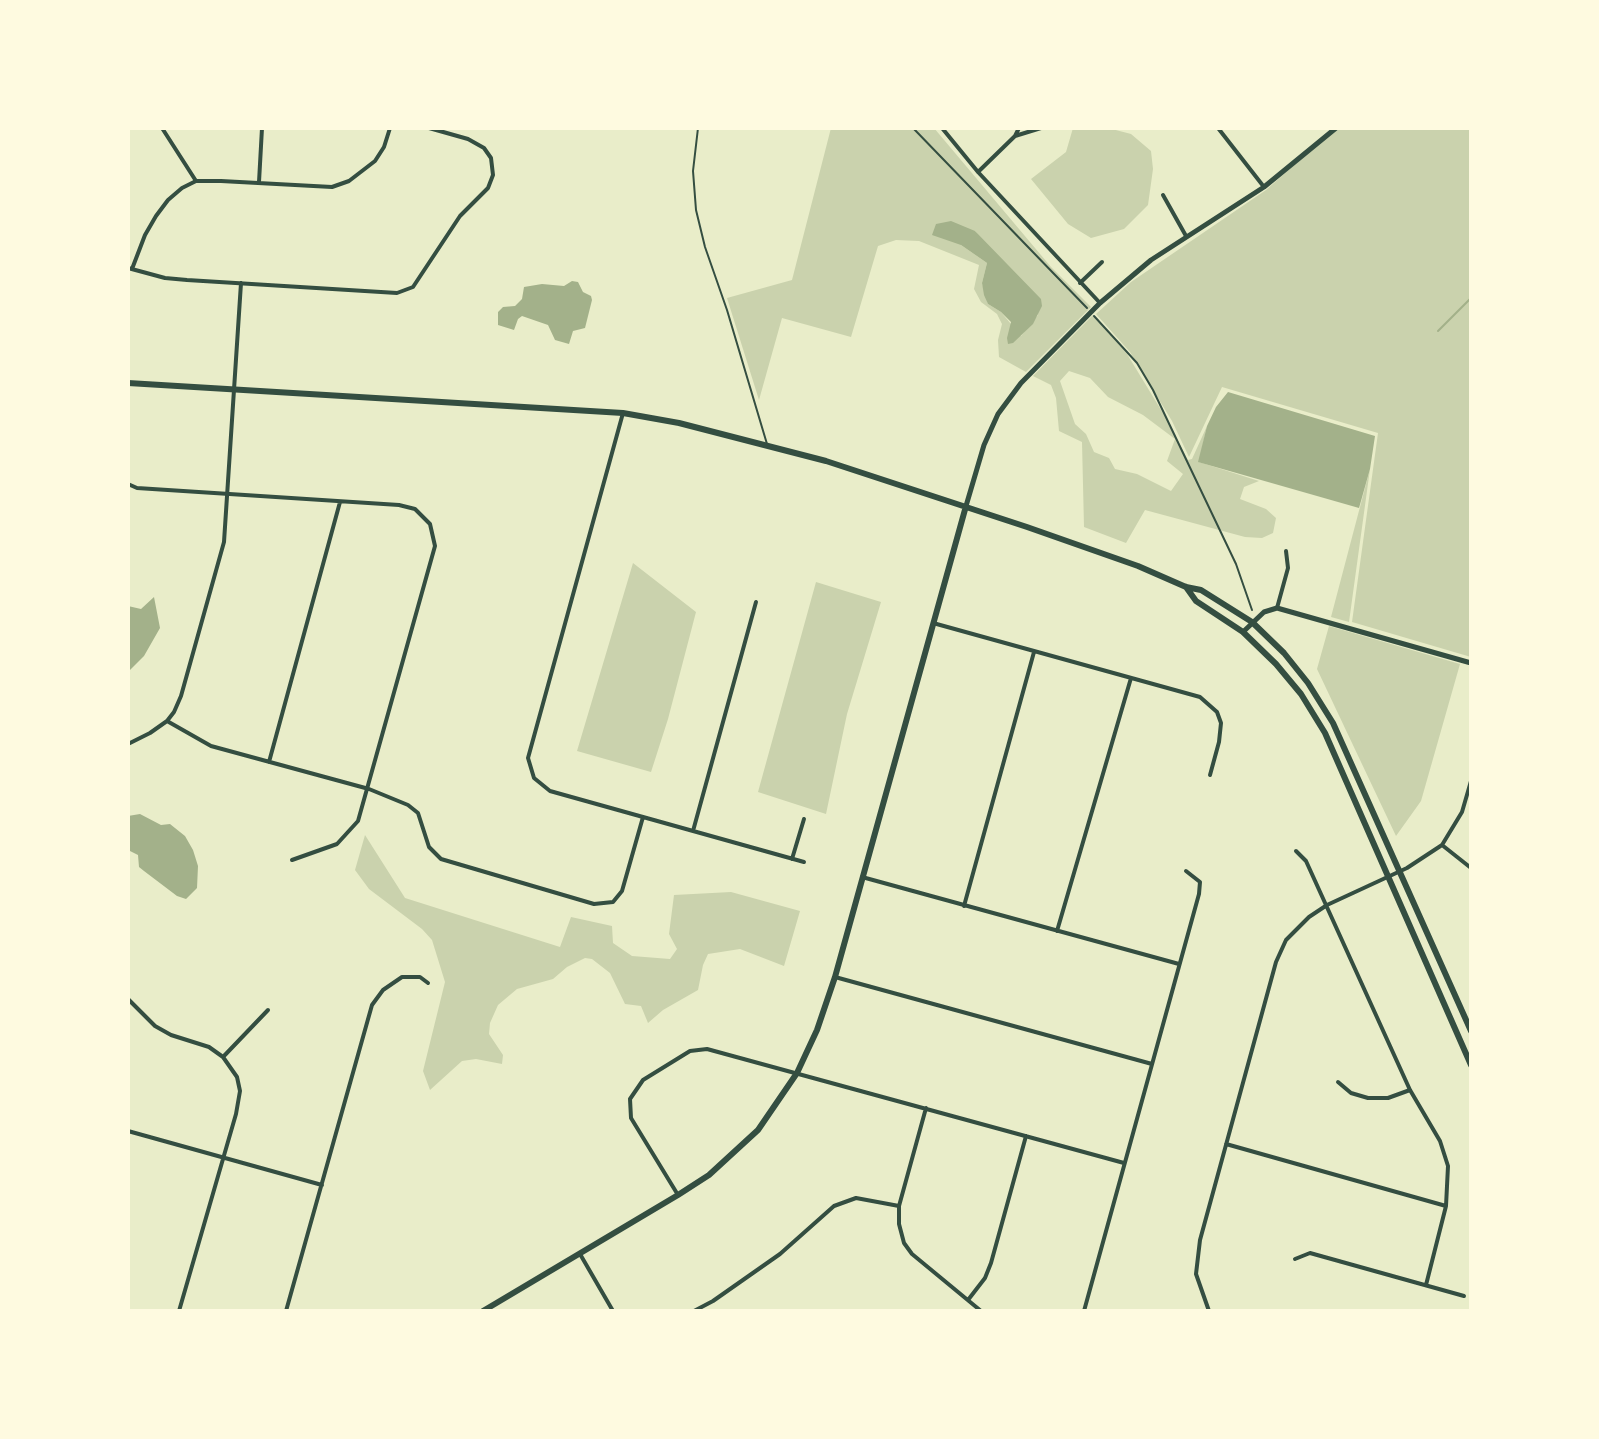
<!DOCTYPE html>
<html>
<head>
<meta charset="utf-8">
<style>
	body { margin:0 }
	#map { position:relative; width:1599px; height:1439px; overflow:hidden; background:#e9edc9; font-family:"Noto Sans",sans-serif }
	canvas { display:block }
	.frame { position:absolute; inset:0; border:130px solid #fefae0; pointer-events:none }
</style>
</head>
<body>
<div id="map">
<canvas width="1599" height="1439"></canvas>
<div class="frame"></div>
</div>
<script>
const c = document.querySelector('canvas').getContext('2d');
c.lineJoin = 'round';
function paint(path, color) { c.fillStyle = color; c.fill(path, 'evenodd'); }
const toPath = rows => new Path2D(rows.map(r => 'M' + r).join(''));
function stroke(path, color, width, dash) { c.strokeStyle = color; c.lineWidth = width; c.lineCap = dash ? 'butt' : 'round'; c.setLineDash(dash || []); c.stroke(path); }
const green = toPath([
	[831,128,934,128,1051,267,1091,307,1026,372,999,357,998,340,1002,324,997,314,981,302,974,289,979,265,919,241,896,240,878,246,851,337,782,318,759,400,727,298,792,280],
	[975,231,1038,315,1021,336,1001,312,988,304,982,283,987,263,961,245],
	[1073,128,1108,128,1131,134,1151,151,1153,169,1148,205,1124,229,1091,238,1068,224,1031,179,1066,152],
	[1336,128,1471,128,1471,657,1352,622,1378,433,1222,387,1189,457,1172,421,1130,352,1096,314,1131,282,1266,190],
	[1093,315,1127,354,1169,423,1188,460,1192,459,1207,426,1199,462,1259,481,1244,487,1240,499,1266,509,1276,518,1273,533,1262,538,1245,537,1145,510,1126,543,1084,527,1082,442,1059,431,1056,398,1051,385,1033,376],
	[1069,371,1090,378,1108,397,1143,415,1175,439,1167,461,1183,474,1171,491,1137,474,1115,469,1109,458,1094,452,1086,434,1075,424,1060,381],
	[1370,469,1349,622,1331,617],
	[633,563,696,612,668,719,651,772,577,751],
	[816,582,881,602,847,714,826,814,758,792],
	[1329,626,1460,664,1421,801,1396,836,1317,669],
	[365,835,405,898,560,947,571,917,612,926,613,943,632,956,670,959,677,949,669,934,674,895,731,892,800,911,784,966,740,949,708,954,703,965,698,990,663,1010,648,1023,641,1006,625,1004,610,973,592,959,585,958,567,967,553,979,517,989,498,1005,490,1023,489,1034,503,1055,502,1064,476,1059,462,1061,430,1090,423,1071,445,982,432,940,422,929,369,889,355,870]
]);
const water = toPath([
	[951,221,975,231,1041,299,1042,306,1033,324,1013,343,1008,344,1007,338,1011,322,1001,312,988,304,984,295,982,283,987,263,961,245,932,235,936,224],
	[572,281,578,282,583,292,591,296,592,300,585,328,573,331,569,344,555,340,548,325,522,316,518,319,514,330,498,325,498,312,503,307,515,306,522,299,524,287,542,284,564,286],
	[1228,392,1375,436,1370,469,1359,508,1198,462,1207,426,1216,407],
	[154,597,160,628,144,656,128,672,128,606,141,609],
	[140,814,161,825,170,824,185,836,193,850,198,866,197,888,186,899,177,896,144,871,139,867,138,855,128,850,128,816]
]);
const stream = toPath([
	[1438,331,1471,298]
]);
const path = toPath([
	[913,128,1087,308],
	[1094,316,1137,363,1153,390,1236,564,1252,610]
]);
const service = toPath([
	[698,128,693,171,696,210,705,247,727,310,767,444]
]);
const minor = toPath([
	[162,128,196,181],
	[942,128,978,172,1100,303],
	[1019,128,1015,136,1041,128],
	[1218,128,1264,187],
	[978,172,1015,136],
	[259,182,262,128],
	[1163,195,1186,236],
	[128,268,165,278,187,280,397,293,413,287,460,216,488,188,493,175,491,158,484,148,468,139,429,128],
	[132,269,145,235,156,216,168,200,182,188,196,181,221,181,332,187,349,181,375,161,384,147,390,128],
	[1080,283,1102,262],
	[623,413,528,758,534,778,550,791,804,862],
	[128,484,137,488,399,505,415,509,430,524,435,546,358,821,337,844,292,860],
	[1277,608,1288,568,1286,551],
	[933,623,1200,697,1217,712,1221,723,1219,742,1210,775],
	[167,721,211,746,369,789,408,805,418,813,429,847,441,859,594,904,613,902,622,891,643,817],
	[128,744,150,733,167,721,174,712,181,696,224,542,241,283],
	[269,762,340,502],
	[693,831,756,602],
	[1442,845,1471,868],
	[1296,851,1306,861,1410,1090,1440,1141,1448,1166,1446,1206,1426,1285],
	[792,859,804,819],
	[862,877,1179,964],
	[964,906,1034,652],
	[1057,931,1131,678],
	[835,977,1152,1064],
	[128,999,155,1026,171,1035,209,1047,223,1057,237,1077,240,1091,236,1114,179,1311],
	[223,1057,268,1010],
	[1338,1082,1351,1093,1368,1098,1388,1098,1410,1090],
	[926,1108,899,1206,899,1224,904,1243,912,1254,981,1311],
	[128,1131,322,1185],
	[1226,1144,1446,1206],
	[678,1195,631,1118,630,1099,643,1080,690,1051,707,1049,1124,1163],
	[580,1254,613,1311],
	[1295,1259,1310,1253,1464,1296],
	[968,1300,985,1278,991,1263,1026,1136],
	[286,1311,372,1005,383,990,402,977,420,977,428,983],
	[694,1311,713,1301,780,1254,834,1206,856,1198,899,1206],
	[1084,1311,1199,894,1200,882,1186,871],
	[1209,1311,1196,1274,1200,1240,1276,962,1286,940,1309,917,1327,905,1407,868,1442,845,1462,812,1471,781]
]);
const tertiary = toPath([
	[966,506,984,445,998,414,1021,383,1100,303,1151,260,1264,187,1336,128],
	[1243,632,1264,612,1277,608,1471,663]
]);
const secondary = toPath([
	[128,383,623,413,679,423,826,461,1027,527,1138,566,1186,587,1201,590,1252,622,1284,653,1308,683,1333,723,1471,1031],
	[1186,587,1196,601,1243,632,1276,664,1301,694,1325,733,1471,1065],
	[483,1311,678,1195,709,1175,758,1130,797,1073,817,1030,835,977,966,506]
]);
paint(green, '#cad2ad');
paint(water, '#a3b18a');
stroke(stream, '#a3b18a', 2);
stroke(path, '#344e41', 2);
stroke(service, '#344e41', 2);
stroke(minor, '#344e41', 4);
stroke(tertiary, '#344e41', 5);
stroke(secondary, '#344e41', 6);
</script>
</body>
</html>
